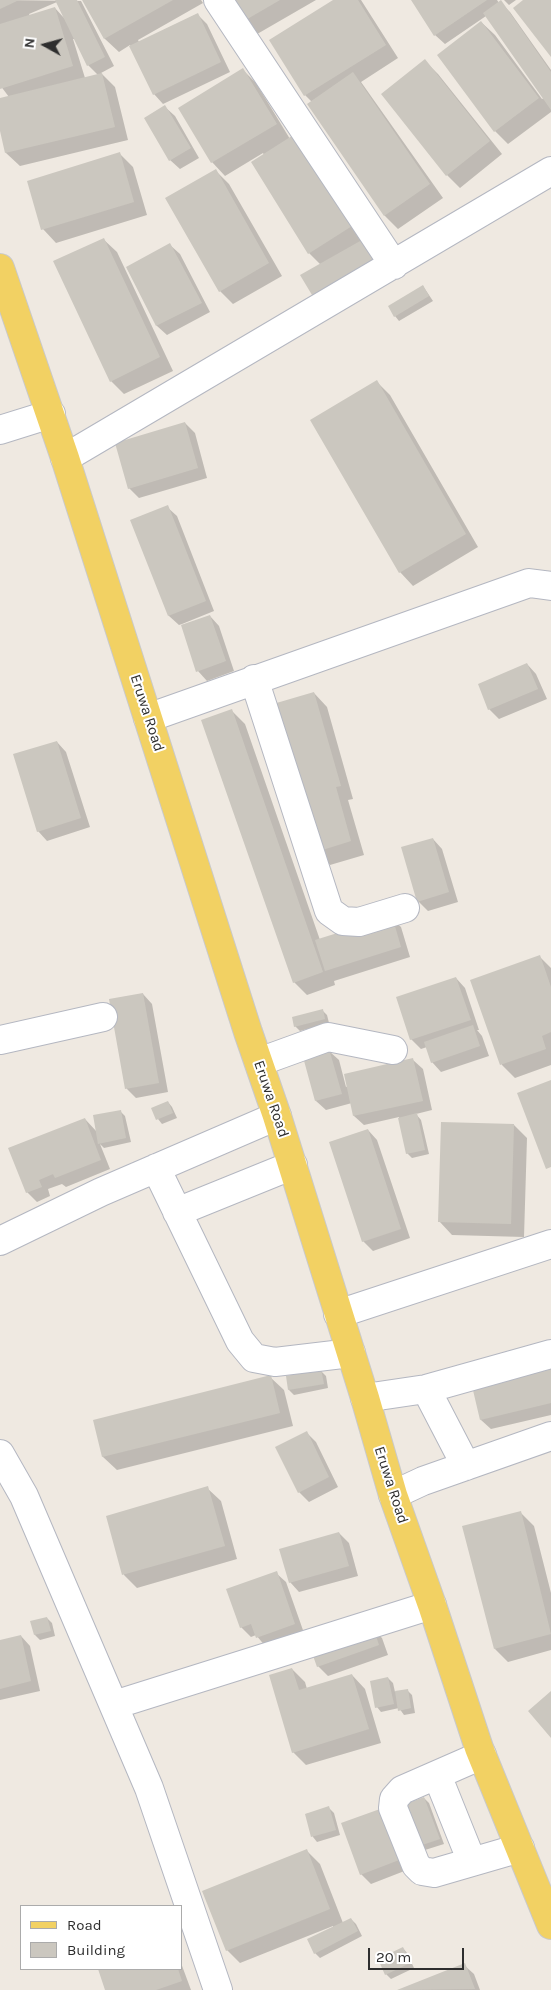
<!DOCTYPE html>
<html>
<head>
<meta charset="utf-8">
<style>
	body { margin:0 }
	#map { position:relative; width:551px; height:1990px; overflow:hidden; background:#efe9e1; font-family:Karla,sans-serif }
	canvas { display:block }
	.legend { position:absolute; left:20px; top:1905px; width:162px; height:65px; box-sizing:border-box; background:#fff; border:1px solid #ababab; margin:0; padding:6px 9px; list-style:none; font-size:15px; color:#2e2e2e }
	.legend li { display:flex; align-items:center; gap:10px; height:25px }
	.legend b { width:25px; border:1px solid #ababab }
	.north { position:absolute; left:20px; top:20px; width:50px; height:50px; -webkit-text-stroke:4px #fff; paint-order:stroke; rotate:277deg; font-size:14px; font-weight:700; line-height:20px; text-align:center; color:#2e2e2e }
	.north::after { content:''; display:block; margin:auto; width:18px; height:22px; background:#2e2e2e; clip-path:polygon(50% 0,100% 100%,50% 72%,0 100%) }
	.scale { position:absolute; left:368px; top:1948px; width:96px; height:22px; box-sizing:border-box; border:2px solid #2e2e2e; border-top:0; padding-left:6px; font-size:15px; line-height:18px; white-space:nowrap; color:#2e2e2e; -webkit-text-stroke:4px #fff; paint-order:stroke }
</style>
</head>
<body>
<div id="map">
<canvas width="551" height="1990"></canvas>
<ul class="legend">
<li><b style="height:6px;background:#f2d163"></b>Road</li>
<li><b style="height:14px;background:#cbc7bf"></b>Building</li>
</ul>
<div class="north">N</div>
<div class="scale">20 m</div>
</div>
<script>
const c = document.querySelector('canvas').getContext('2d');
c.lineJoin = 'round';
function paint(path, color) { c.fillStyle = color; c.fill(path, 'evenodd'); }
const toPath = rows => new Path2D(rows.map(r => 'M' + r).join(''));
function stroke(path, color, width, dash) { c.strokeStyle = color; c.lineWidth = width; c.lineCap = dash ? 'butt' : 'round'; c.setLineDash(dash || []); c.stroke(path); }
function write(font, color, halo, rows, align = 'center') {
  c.font = font + ' Karla,sans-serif'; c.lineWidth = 4; c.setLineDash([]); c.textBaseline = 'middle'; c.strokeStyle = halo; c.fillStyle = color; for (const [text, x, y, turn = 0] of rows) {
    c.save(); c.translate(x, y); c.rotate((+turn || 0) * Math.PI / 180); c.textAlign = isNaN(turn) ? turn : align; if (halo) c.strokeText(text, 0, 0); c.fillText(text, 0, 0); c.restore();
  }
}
const shadow = toPath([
	[0,0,81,1,114,66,101,73,115,87,128,140,20,166,6,153,0,125,0,99,9,97,0,85],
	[57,2,64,18,55,8,30,16,29,14],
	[73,39,75,39,88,65,98,75,85,78],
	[83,0,201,0,203,3,138,40,139,42,197,14,207,24,230,72,163,104,154,94,130,45,119,52,105,39],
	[225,0,316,0,252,37],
	[335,0,361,0,398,58,361,82,443,198,398,229,385,216,309,105,312,102,305,95],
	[412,0,497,0,499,3,500,2,510,12,551,70,551,112,508,144,495,131,481,22,495,35,542,99,544,98,486,16,445,44,435,35],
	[504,0,516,0,509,5],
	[425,61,438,74,502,154,460,188,447,175],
	[243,70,256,83,290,139,294,136,385,276,321,265,309,253,252,162,264,155,263,153,225,176,212,162,180,109],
	[165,107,175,116,199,158,180,169,170,160],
	[120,154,133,167,147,215,56,243,43,229],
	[216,171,229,184,282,276,233,304,220,291],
	[103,239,117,252,173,371,124,394,111,381],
	[170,245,180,254,210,312,167,335,157,326,127,268],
	[423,286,433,301,399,321,395,316],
	[377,382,390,395,478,547,413,586,400,572,312,420],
	[185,423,195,433,207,478,139,498,129,488],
	[167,507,177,516,214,611,182,624,183,626,210,616,219,626,234,671,207,681,198,671,182,624,179,625,169,616,132,521],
	[527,664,536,674,547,699,499,719,489,709],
	[314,693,327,707,353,799,348,800,364,855,330,865,317,851],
	[232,711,245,724,320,940,391,918,401,927,410,957,334,981,335,985,307,995,294,982],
	[57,742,66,752,90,827,47,841,38,831],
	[433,839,442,849,458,902,428,911,418,901],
	[539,956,551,968,551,1065,515,1078,502,1065,472,981],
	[456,978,465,988,479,1030,477,1030,482,1036,489,1056,441,1072,432,1062,427,1047,421,1049,411,1039],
	[143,994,152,1004,168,1092,136,1098,127,1089,111,1000],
	[322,1010,327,1015,329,1023,300,1031,295,1026],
	[329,1051,339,1060,346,1087,413,1060,423,1069,432,1110,416,1114,421,1120,429,1154,412,1158,407,1153,399,1117,364,1125,354,1116,352,1103,326,1110,316,1101,304,1058],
	[168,1102,172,1107,177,1118,162,1124,158,1119],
	[120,1111,125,1116,131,1142,104,1148,100,1144,110,1169,66,1187,62,1184,48,1189,50,1196,37,1202,27,1192,85,1119,97,1132],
	[514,1125,527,1138,524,1237,452,1235,439,1221],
	[368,1130,377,1140,410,1238,373,1251,363,1241],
	[551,1368,551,1415,491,1429,481,1420,473,1387],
	[321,1371,326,1376,328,1388,294,1395,289,1390,287,1377],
	[270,1377,284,1390,293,1426,117,1470,103,1457,94,1421],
	[306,1432,316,1442,338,1487,309,1502,299,1492],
	[207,1488,221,1501,237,1559,137,1588,124,1575,107,1517],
	[520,1512,534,1526,551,1593,551,1650,508,1662,495,1649],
	[339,1533,349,1543,358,1576,299,1592,290,1582],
	[276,1573,286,1582,304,1633,266,1647,256,1635,251,1637,241,1627],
	[47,1618,52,1623,55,1636,40,1640,35,1635,32,1622],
	[373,1629,382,1638,388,1655,328,1676,318,1666],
	[21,1636,30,1646,40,1691,0,1700,0,1641],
	[292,1669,305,1682,307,1689,352,1675,365,1689,381,1743,306,1765,293,1752],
	[388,1678,393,1683,395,1692,407,1690,412,1695,415,1713,404,1715,399,1708,381,1712,377,1707],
	[424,1798,429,1803,444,1844,425,1850,420,1846],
	[329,1808,334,1813,340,1835,317,1842,313,1837,306,1814],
	[379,1811,407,1870,371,1884,361,1874],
	[307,1851,320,1864,343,1923,351,1919,356,1924,362,1936,320,1958,315,1953,333,1928,333,1926,240,1963,227,1950],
	[403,1948,407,1953,414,1968,391,1979,386,1974],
	[181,1963,191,1990,107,1990,99,1969,181,1969],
	[464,1965,474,1974,480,1990,401,1990]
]);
const building = toPath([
	[0,0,19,0,0,9],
	[55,0,77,0,105,57,87,66],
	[82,0,173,0,104,39],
	[223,0,280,0,237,25],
	[333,0,358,0,386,45,304,96,269,40],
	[411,0,487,0,434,36],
	[501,0,551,72,551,110,483,13],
	[523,0,551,0,551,57,513,8],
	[55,7,73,66,0,89,0,24],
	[198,13,221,62,153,95,129,46],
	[481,21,539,98,494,132,437,55],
	[425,59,490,141,446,176,381,94],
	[243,68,277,124,211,163,178,108],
	[353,72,430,184,384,216,307,104],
	[102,73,115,127,5,153,0,131,0,98],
	[165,105,191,148,169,161,144,118],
	[295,134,352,226,308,254,251,162],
	[120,152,134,202,41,230,27,181],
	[216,169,269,263,219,292,165,198],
	[104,238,160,357,110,382,53,261],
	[362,240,376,266,315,300,300,275],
	[170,243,202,303,156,326,126,267],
	[423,285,429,296,394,317,388,306],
	[377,380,466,534,399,573,310,420],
	[185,422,198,468,128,489,115,443],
	[168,505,206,601,168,616,130,520],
	[210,615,226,661,196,672,181,625],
	[527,663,538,689,488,710,478,684],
	[314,692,341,786,336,787,351,841,316,852,273,704],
	[232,709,323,972,293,983,201,720],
	[57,741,81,818,37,832,13,754],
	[433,838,449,892,417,902,401,847],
	[392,916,401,947,325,971,315,940],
	[540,955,551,987,551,1032,542,1036,546,1049,500,1065,470,980],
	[456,977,471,1020,410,1040,396,997],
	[143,993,159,1083,125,1089,109,999],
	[323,1009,325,1019,294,1027,292,1017],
	[473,1025,480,1046,431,1063,424,1042],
	[329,1049,342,1094,315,1101,303,1057],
	[413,1058,423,1101,353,1116,344,1074],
	[551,1080,551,1167,546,1169,517,1093],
	[168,1101,173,1113,156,1120,151,1108],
	[121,1110,126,1138,98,1144,93,1115],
	[417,1113,425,1150,406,1154,398,1118],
	[85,1118,101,1160,55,1178,53,1174,39,1180,42,1187,26,1193,8,1148],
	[441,1122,514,1124,511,1224,438,1222],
	[368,1129,401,1229,362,1242,329,1142],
	[551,1367,551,1403,480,1420,472,1386],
	[321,1369,324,1384,288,1390,286,1376],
	[271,1375,280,1413,102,1457,93,1420],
	[307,1431,329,1477,298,1493,275,1447],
	[208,1486,225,1546,122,1575,106,1516],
	[521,1511,551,1634,494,1649,462,1526],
	[339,1532,349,1566,289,1583,279,1549],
	[277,1571,295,1624,256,1638,251,1624,240,1628,226,1589],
	[47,1617,51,1631,34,1635,30,1621],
	[373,1627,379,1645,317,1667,311,1650],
	[21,1635,31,1681,0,1689,0,1640],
	[292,1668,299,1690,352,1674,369,1729,292,1753,269,1675],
	[388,1677,394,1704,375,1708,370,1681],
	[408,1689,411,1708,398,1711,395,1691],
	[551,1691,551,1738,528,1711],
	[424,1797,440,1839,419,1846,403,1805],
	[329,1806,336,1830,311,1837,305,1814],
	[380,1809,399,1860,360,1875,341,1823],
	[307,1849,330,1909,226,1951,202,1891],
	[351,1918,358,1931,314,1954,307,1939],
	[403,1947,410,1963,385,1975,378,1959],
	[465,1963,475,1989,397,1990],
	[98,1969,178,1969,182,1981,156,1990,105,1990]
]);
const minor = toPath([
	[218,0,394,265],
	[0,430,51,414],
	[65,458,551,171],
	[254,679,329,911,343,921,359,922,405,908],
	[148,718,529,583,551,586],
	[0,1040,103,1017],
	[259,1062,328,1037,393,1050],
	[156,1168,240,1341,254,1358,275,1362,351,1353],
	[177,1212,293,1165],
	[0,1241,101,1192,277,1116],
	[338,1314,551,1244],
	[426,1389,466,1466],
	[365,1398,426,1389,551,1354],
	[0,1454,24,1496,149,1788,218,1990],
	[393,1495,423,1481,551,1436],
	[114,1705,432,1605],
	[482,1755,402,1790,394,1799,393,1808,416,1865,422,1871,434,1873,520,1848],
	[437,1775,472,1862]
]);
const major = toPath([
	[0,268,65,458,248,1032,277,1116,365,1398,393,1495,432,1605,479,1748,551,1925]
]);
const streetNames = [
	["Eruwa Road",147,713,72],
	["Eruwa Road",271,1099,71],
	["Eruwa Road",391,1485,72]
];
paint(shadow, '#0003');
paint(building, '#cbc7bf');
stroke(minor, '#b4b7c1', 30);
stroke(major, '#c9c9c9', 30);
stroke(minor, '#fff', 28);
stroke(major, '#f2d163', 28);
write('15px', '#2e2e2e', '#fff', streetNames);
</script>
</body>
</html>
